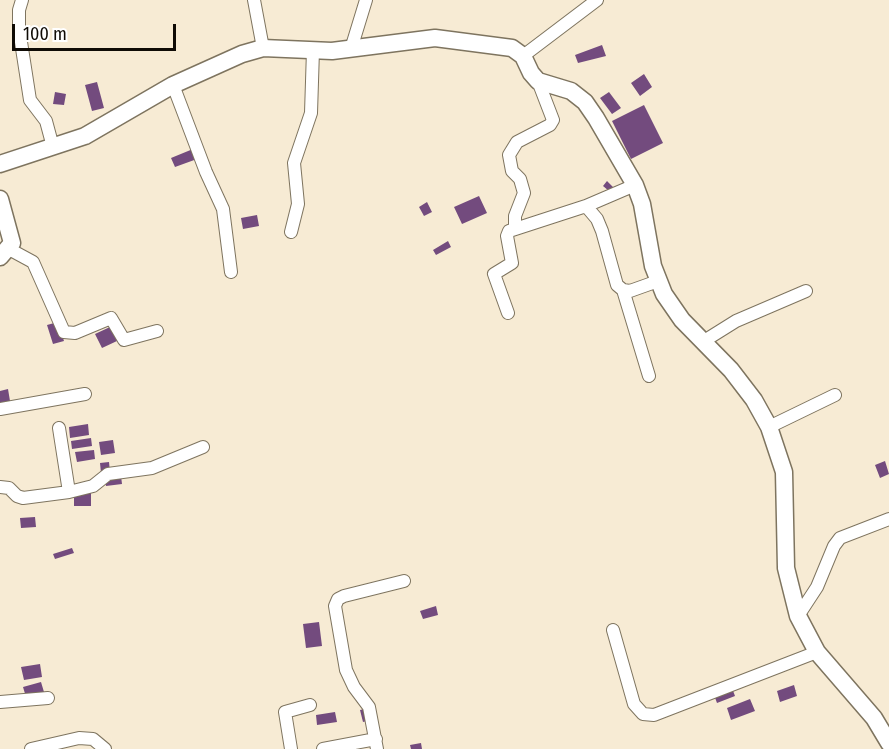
<!DOCTYPE html>
<html>
<head>
<meta charset="utf-8">
<style>
	body { margin:0 }
	#map { position:relative; width:889px; height:749px; overflow:hidden; background:#f7ebd4; font-family:"Fira Sans Condensed",sans-serif }
	canvas { display:block }
	.scale { position:absolute; left:12px; top:24px; width:164px; height:27px; box-sizing:border-box; border:3px solid #0f0b05; border-top:0; padding-left:8px; font-size:18px; line-height:21px; white-space:nowrap; color:#0f0b05; -webkit-text-stroke:4px #fff; paint-order:stroke }
</style>
</head>
<body>
<div id="map">
<canvas width="889" height="749"></canvas>
<div class="scale">100 m</div>
</div>
<script>
const c = document.querySelector('canvas').getContext('2d');
c.lineJoin = 'round';
function paint(path, color) { c.fillStyle = color; c.fill(path, 'evenodd'); }
const toPath = rows => new Path2D(rows.map(r => 'M' + r).join(''));
function stroke(path, color, width, dash) { c.strokeStyle = color; c.lineWidth = width; c.lineCap = dash ? 'butt' : 'round'; c.setLineDash(dash || []); c.stroke(path); }
const building = toPath([
	[602,45,606,56,578,63,575,55],
	[644,74,652,87,640,96,631,83],
	[97,82,104,108,92,111,85,85],
	[55,92,66,94,64,105,53,104],
	[609,92,621,108,612,114,600,98],
	[644,105,663,143,631,159,612,121],
	[193,149,197,159,175,167,171,158],
	[607,181,613,187,609,191,603,186],
	[479,196,487,213,462,224,454,207],
	[427,202,432,212,424,216,419,207],
	[257,215,259,226,243,229,241,218],
	[448,241,451,247,436,255,433,250],
	[58,322,64,341,53,344,47,325],
	[110,327,117,341,102,348,95,334],
	[8,389,10,401,0,404,0,391],
	[88,424,89,435,70,438,69,427],
	[91,438,92,446,72,449,71,441],
	[113,440,115,453,101,455,99,442],
	[94,450,95,459,77,462,75,452],
	[885,461,889,474,880,478,875,465],
	[109,462,110,472,101,473,100,463],
	[121,476,122,484,106,486,105,478],
	[74,493,91,493,91,506,74,506],
	[35,517,36,527,21,528,20,518],
	[72,548,74,553,55,559,53,554],
	[436,606,438,615,423,619,420,611],
	[319,622,322,646,306,648,303,624],
	[40,664,42,677,24,680,21,667],
	[41,682,44,692,26,697,23,687],
	[794,685,797,696,780,702,777,691],
	[732,688,735,696,717,703,714,695],
	[750,699,755,711,731,720,727,708],
	[368,708,371,720,363,722,360,710],
	[335,712,337,722,317,725,316,715],
	[421,743,422,749,411,749,410,745]
]);
const street = toPath([
	[22,0,19,10,19,29,30,100,46,121,53,147],
	[254,0,263,48],
	[351,49,366,0],
	[523,56,597,0],
	[173,85,206,172,223,209,231,272],
	[586,206,597,219,602,231,617,285,623,290,630,291,658,281],
	[515,227,515,216,524,193,520,179,512,171,509,155,517,142,550,125,553,120,538,81],
	[291,232,298,204,294,163,311,113,313,50],
	[9,249,33,262,64,332,75,333,111,318,124,340,157,331],
	[623,290,649,376],
	[508,313,494,274,512,263,507,236,509,231,586,206,635,185],
	[704,341,736,321,806,291],
	[0,409,85,394],
	[769,427,835,395],
	[59,428,69,492],
	[0,487,9,488,17,496,23,498,69,492,93,486,108,474,152,468,203,447],
	[798,616,817,587,834,546,840,538,889,519],
	[613,630,634,704,643,714,654,715,817,652],
	[0,702,48,698],
	[31,749,79,738,93,739,105,749],
	[291,749,285,712,310,705],
	[323,749,376,739],
	[377,749,369,707,354,687,346,670,335,606,338,599,344,596,404,581]
]);
const secondary = toPath([
	[0,164,85,136,173,85,242,54,263,48,332,51,435,38,512,48,523,56,531,73,538,81,571,91,585,102,596,118,635,185,642,204,653,266,664,294,682,320,731,370,754,400,769,427,784,472,786,568,798,616,817,652,874,718,889,743],
	[0,199,12,243,0,257]
]);
paint(building, '#734b7e');
stroke(street, '#7e745f', 14);
stroke(secondary, '#7e745f', 19);
stroke(street, '#fff', 12);
stroke(secondary, '#fff', 16);
</script>
</body>
</html>
